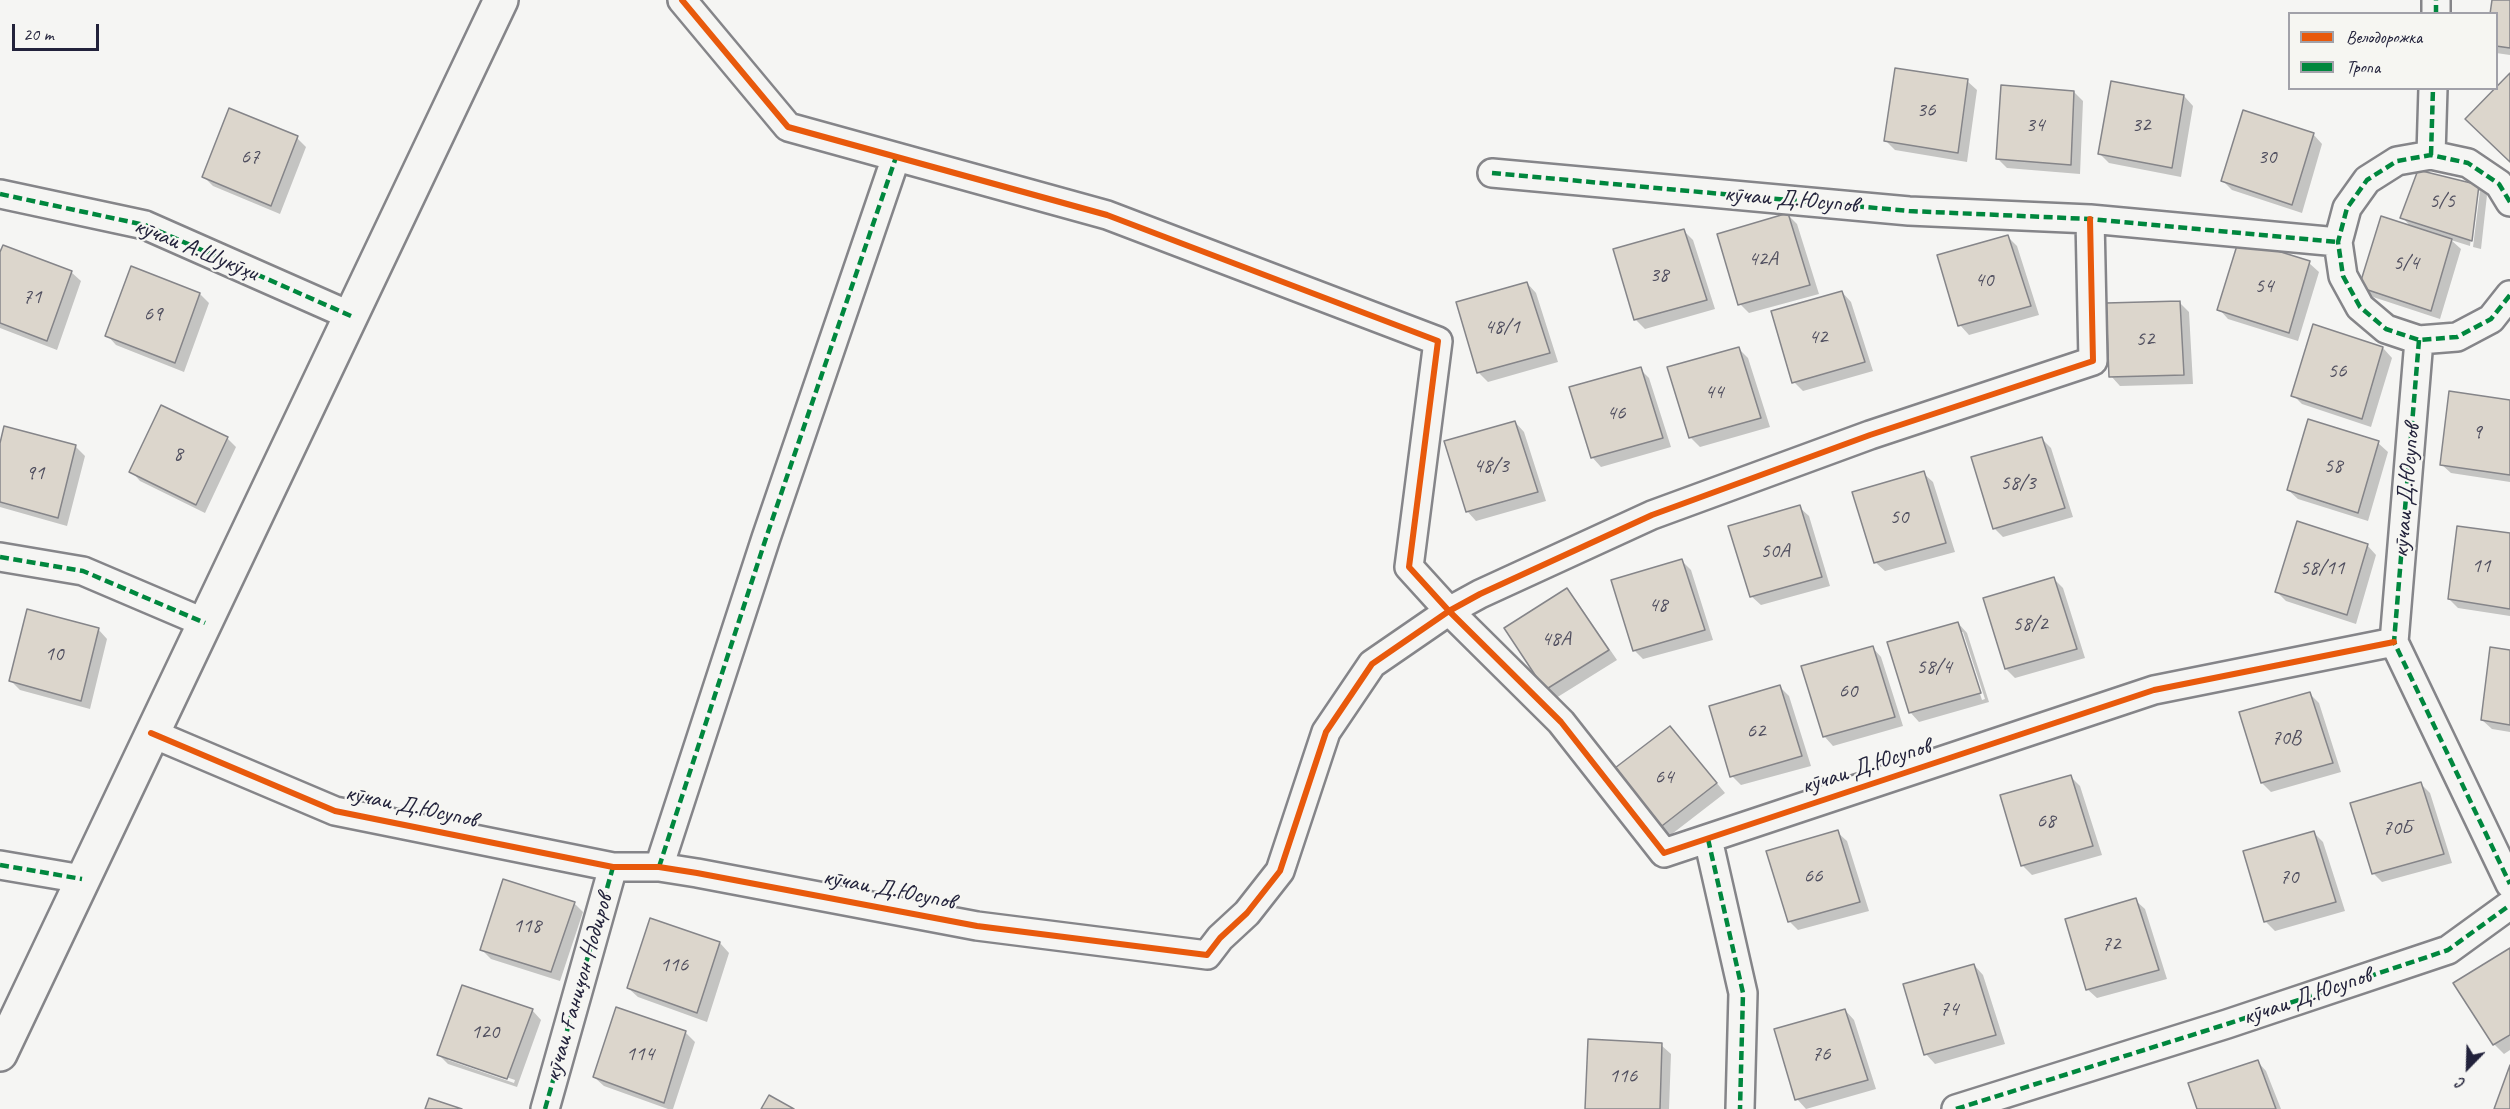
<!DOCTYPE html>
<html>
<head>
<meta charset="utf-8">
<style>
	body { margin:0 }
	#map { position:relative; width:2510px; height:1109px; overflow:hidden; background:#f5f5f3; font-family:Caveat,sans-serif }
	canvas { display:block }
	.legend { position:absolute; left:2288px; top:12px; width:210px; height:78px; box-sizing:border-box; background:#f6f6f2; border:2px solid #a1a1a9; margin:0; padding:8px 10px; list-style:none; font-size:18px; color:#22223b }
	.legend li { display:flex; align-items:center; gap:12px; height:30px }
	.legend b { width:30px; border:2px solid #a1a1a9 }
	.north { position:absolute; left:2438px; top:1037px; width:60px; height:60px; -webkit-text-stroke:4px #f6f6f2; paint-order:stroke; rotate:203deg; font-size:16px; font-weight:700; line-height:24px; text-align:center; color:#22223b }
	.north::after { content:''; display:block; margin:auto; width:21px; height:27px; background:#22223b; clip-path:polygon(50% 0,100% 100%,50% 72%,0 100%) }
	.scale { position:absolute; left:12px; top:24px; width:87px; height:27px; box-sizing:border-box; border:3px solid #22223b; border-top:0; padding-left:8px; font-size:18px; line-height:21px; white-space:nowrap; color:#22223b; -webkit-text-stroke:4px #f6f6f2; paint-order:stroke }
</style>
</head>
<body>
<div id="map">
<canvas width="2510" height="1109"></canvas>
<ul class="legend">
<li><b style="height:8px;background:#e8590c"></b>Велодорожка</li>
<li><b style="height:8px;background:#00873e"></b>Тропа</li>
</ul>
<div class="north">С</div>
<div class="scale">20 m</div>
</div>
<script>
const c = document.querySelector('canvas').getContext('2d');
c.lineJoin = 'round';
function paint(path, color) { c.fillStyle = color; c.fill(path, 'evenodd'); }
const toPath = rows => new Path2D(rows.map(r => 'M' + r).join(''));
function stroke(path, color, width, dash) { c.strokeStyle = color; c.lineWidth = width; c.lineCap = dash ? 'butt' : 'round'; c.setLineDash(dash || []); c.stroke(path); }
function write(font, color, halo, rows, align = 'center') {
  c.font = font + ' Caveat,sans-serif'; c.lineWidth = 4.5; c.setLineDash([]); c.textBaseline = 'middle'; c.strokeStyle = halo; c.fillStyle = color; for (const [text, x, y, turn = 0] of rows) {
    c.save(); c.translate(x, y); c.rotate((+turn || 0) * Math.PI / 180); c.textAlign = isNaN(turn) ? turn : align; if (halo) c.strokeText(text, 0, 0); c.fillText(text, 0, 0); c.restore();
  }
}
const shadow = toPath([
	[2493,0,2510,0,2510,55,2496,53,2496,14],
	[1967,81,1977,90,1967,162,1895,150,1886,141],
	[2074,92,2083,101,2080,174,2007,168,1997,158],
	[2184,96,2193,106,2181,177,2109,163,2100,154],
	[2313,134,2322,144,2302,213,2232,190,2223,181],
	[297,138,306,147,280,214,213,186,204,177],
	[2478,186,2487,195,2481,249,2473,247,2480,191,2476,191,2470,246,2451,240,2461,249,2440,319,2370,296,2361,287,2412,228,2402,217],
	[1788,215,1797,224,1819,294,1749,313,1740,304],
	[1683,230,1693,240,1715,309,1645,329,1635,319],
	[2008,237,2017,246,2039,315,1969,335,1960,325],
	[0,256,71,272,81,281,57,350,0,328],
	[2309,263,2319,272,2298,341,2228,319,2219,309],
	[1527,283,1536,293,1558,362,1488,382,1478,372],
	[1842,292,1851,302,1873,371,1803,391,1794,382],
	[200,294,209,303,184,372,116,345,107,335],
	[2180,303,2189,312,2193,384,2120,386,2111,376],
	[2314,326,2383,348,2392,358,2371,427,2302,404,2293,395],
	[1738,348,1748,358,1770,427,1700,447,1690,437],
	[1640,369,1649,378,1671,447,1601,467,1592,457],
	[2510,401,2510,482,2451,473,2441,464],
	[1515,422,1524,432,1546,501,1476,521,1467,511],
	[227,438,236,447,205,513,140,481,131,471],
	[2042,439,2051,448,2073,517,2003,537,1994,528],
	[2378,443,2388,452,2368,521,2298,499,2288,490],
	[75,446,85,456,67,526,0,507,0,449],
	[1923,473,1933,482,1955,552,1885,571,1875,562],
	[1799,507,1809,516,1830,586,1761,605,1751,596],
	[2510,535,2510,616,2458,608,2449,599],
	[2367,545,2376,555,2356,624,2286,601,2277,592],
	[1682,561,1691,570,1713,640,1643,659,1634,650],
	[2054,579,2063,588,2085,658,2015,678,2006,669],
	[1567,590,1576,600,1617,660,1556,698,1546,689],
	[1958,623,1967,633,1989,702,1919,722,1910,712],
	[1960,632,1963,632,1985,699,1982,700],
	[98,629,107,639,90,709,20,690,10,680],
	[1872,647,1881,657,1903,726,1833,746,1824,736],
	[2510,651,2510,732,2492,729,2482,720],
	[1780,687,1789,696,1811,766,1741,785,1732,776],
	[2310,694,2319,703,2341,772,2271,792,2262,783],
	[1679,737,1725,793,1668,837,1659,828],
	[2071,777,2080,786,2102,855,2032,875,2023,866,2002,796],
	[2421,784,2430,793,2452,863,2382,882,2373,873],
	[1837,832,1847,841,1869,911,1798,930,1789,921],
	[2313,832,2323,842,2345,911,2275,931,2265,921],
	[2135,900,2145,909,2167,979,2097,998,2087,989],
	[574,903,583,912,560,981,491,959,482,950],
	[720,943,729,953,707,1022,638,997,628,988],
	[2510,950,2510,1050,2504,1054,2494,1044,2455,983],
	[1974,965,1983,975,2005,1044,1935,1064,1926,1054],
	[617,1009,686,1033,695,1042,673,1109,668,1109,604,1086,594,1077],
	[532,1010,541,1020,517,1087,448,1064,439,1055],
	[448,1057,515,1080,514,1083,448,1060],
	[1845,1010,1854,1020,1876,1089,1806,1109,1797,1099],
	[1661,1045,1671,1054,1669,1109,1586,1109],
	[2257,1061,2266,1071,2281,1109,2198,1109]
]);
const building = toPath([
	[2492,0,2510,0,2510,48,2496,46,2496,14,2490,14,2492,0],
	[1895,68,1968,79,1958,153,1884,141,1895,68],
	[2510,73,2510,162,2465,119,2510,73],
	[2111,81,2184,95,2172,168,2098,154,2111,81],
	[2001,85,2074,91,2071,165,1996,159,2001,85],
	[229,108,298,136,271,206,202,177,229,108],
	[2243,110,2314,133,2292,205,2221,181,2243,110],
	[2418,170,2479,185,2472,241,2400,218,2418,170],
	[1788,213,1810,285,1738,305,1717,234,1788,213],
	[2381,216,2452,239,2431,311,2359,287,2381,216],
	[1684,229,1707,300,1634,320,1613,249,1684,229],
	[2008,235,2031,306,1958,326,1937,255,2008,235],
	[2239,239,2310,261,2289,333,2217,310,2239,239],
	[3,245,72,271,47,341,0,323,0,252,3,245],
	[131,266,200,293,175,363,105,336,131,266],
	[1527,282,1550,353,1477,373,1456,302,1527,282],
	[1842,291,1865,362,1792,383,1771,311,1842,291],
	[2180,301,2184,375,2109,377,2106,303,2180,301],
	[2313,324,2383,347,2362,419,2291,396,2313,324],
	[1739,347,1761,418,1689,438,1667,367,1739,347],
	[1641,367,1663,438,1591,458,1569,387,1641,367],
	[2449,391,2510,400,2510,475,2440,465,2449,391],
	[161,405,228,437,196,505,129,472,161,405],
	[2308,419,2379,441,2358,513,2287,490,2308,419],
	[1515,421,1538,492,1466,512,1444,441,1515,421],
	[4,426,76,445,58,518,0,502,0,443,4,426],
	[2042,437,2065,508,1993,529,1971,457,2042,437],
	[1924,471,1946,543,1874,563,1852,492,1924,471],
	[1800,505,1822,577,1750,597,1728,526,1800,505],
	[2297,521,2368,544,2347,615,2275,592,2297,521],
	[2457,526,2510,533,2510,609,2448,599,2457,526],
	[1682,559,1705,630,1633,651,1611,580,1682,559],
	[2054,577,2077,649,2005,669,1983,598,2054,577],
	[1567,588,1609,650,1545,690,1504,628,1567,588],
	[27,609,99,628,81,701,9,681,27,609],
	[1958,622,1981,693,1909,713,1887,642,1958,622],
	[1873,646,1895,717,1823,737,1801,666,1873,646],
	[2490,647,2510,650,2510,725,2481,720,2490,647],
	[1780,685,1802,756,1730,777,1709,706,1780,685],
	[2310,692,2333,763,2261,783,2239,712,2310,692],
	[1670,726,1717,783,1658,829,1611,771,1670,726],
	[2071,775,2093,846,2021,866,2000,795,2071,775],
	[2421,782,2444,854,2372,874,2350,803,2421,782],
	[1838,830,1860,902,1788,922,1766,851,1838,830],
	[2314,831,2336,902,2264,922,2243,851,2314,831],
	[503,879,575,902,551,972,480,950,503,879],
	[2136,898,2159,970,2086,990,2065,919,2136,898],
	[650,918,720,942,697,1013,627,988,650,918],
	[2510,948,2510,1035,2493,1045,2453,983,2510,948],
	[1974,964,1996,1035,1924,1055,1903,984,1974,964],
	[462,985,533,1009,507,1079,437,1055,462,985],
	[616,1007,686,1031,664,1103,593,1077,616,1007],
	[1845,1009,1868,1080,1795,1100,1774,1029,1845,1009],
	[1588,1039,1662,1043,1660,1109,1585,1109,1588,1039],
	[2258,1060,2276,1109,2197,1109,2188,1083,2258,1060],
	[2510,1065,2510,1109,2494,1109,2510,1065],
	[769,1095,794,1109,761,1109,769,1095],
	[429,1098,462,1109,425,1109,429,1098]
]);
const street = toPath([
	[682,0,788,127,1107,215,1438,341,1409,567,1449,611,1561,722,1664,853,2154,690,2394,642],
	[2436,14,2436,0],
	[2431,155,2433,88],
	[1492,173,1909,211,2090,219,2338,242],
	[0,194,145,225,351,316],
	[2510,202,2499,184,2468,163,2431,155,2397,161,2367,180,2347,208,2338,242,2343,276,2360,307,2386,329,2419,340,2457,337,2491,319,2510,295],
	[2419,340,2394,642,2510,884],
	[0,557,83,571,205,623],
	[151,733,335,811,613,867,659,867,697,873,977,926,1207,955,1220,938,1247,913,1280,871,1326,732,1372,664,1449,611,1480,594,1652,515,1870,435,2093,361,2090,219],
	[1708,839,1743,993,1740,1109],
	[0,865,82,879],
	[659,867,766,538,896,157],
	[545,1109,613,867],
	[1956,1109,2227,1024,2448,950,2510,905]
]);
const secondary = toPath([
	[0,1054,501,0]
]);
const quiet = toPath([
	[2436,14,2436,0],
	[2431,155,2433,88],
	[1492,173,1909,211,2090,219,2338,242],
	[0,194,145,225,351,316],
	[2510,202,2499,184,2468,163,2431,155,2397,161,2367,180,2347,208,2338,242,2343,276,2360,307,2386,329,2419,340,2457,337,2491,319,2510,295],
	[2419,340,2394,642,2510,884],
	[0,557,83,571,205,623],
	[1708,839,1743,993,1740,1109],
	[0,865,82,879],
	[659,867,766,538,896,157],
	[545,1109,613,867],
	[1956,1109,2227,1024,2448,950,2510,905]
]);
const cycleway = toPath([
	[682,0,788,127,1107,215,1438,341,1409,567,1449,611,1561,722,1664,853,2154,690,2394,642],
	[151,733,335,811,613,867,659,867,697,873,977,926,1207,955,1220,938,1247,913,1280,871,1326,732,1372,664,1449,611,1480,594,1652,515,1870,435,2093,361,2090,219]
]);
const numberNames = [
	["36",1926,110],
	["34",2035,125],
	["32",2141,125],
	["67",250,157],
	["30",2267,157],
	["5/5",2442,201],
	["42А",1763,259],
	["5/4",2406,263],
	["38",1659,275],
	["40",1984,280],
	["54",2264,286],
	["71",32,297],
	["69",153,314],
	["48/1",1502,327],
	["42",1818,337],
	["52",2145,339],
	["56",2337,371],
	["44",1714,392],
	["46",1616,413],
	["9",2477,432],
	["8",178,454],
	["48/3",1491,466],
	["58",2333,466],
	["91",35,473],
	["58/3",2018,483],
	["50",1899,517],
	["50А",1775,551],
	["11",2481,566],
	["58/11",2322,568],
	["48",1658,605],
	["58/2",2030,624],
	["48А",1556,639],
	["10",54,654],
	["58/4",1934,667],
	["60",1848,691],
	["62",1756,731],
	["70В",2286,738],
	["64",1664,777],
	["68",2046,821],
	["70Б",2397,828],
	["66",1813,876],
	["70",2289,877],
	["118",527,926],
	["72",2111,944],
	["116",674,965],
	["74",1949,1009],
	["120",485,1032],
	["114",640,1054],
	["76",1821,1054],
	["116",1623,1076]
];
const streetNames = [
	["кӯчаи Д.Юсупов",1791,200,5],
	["кӯчаи А.Шукӯҳи",196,250,22],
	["кӯчаи Д.Юсупов",2407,491,-85],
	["кӯчаи Д.Юсупов",1866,767,-18],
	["кӯчаи Д.Юсупов",411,807,12],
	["кӯчаи Д.Юсупов",889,890,11],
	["кӯчаи Ғаниҷон Нодиров",579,988,-74],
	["кӯчаи Д.Юсупов",2307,997,-19]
];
paint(shadow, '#0003');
paint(building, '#dcd6cc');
stroke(building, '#858589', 1.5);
stroke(street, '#858589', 32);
stroke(secondary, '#858589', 38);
stroke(street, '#f5f5f3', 27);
stroke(secondary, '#f5f5f3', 33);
stroke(quiet, '#00873e', 4.5, [9, 4.5]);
stroke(cycleway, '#e8590c', 6);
write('21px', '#504f5f', null, numberNames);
write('24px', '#22223b', '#f6f6f2', streetNames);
</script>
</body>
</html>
